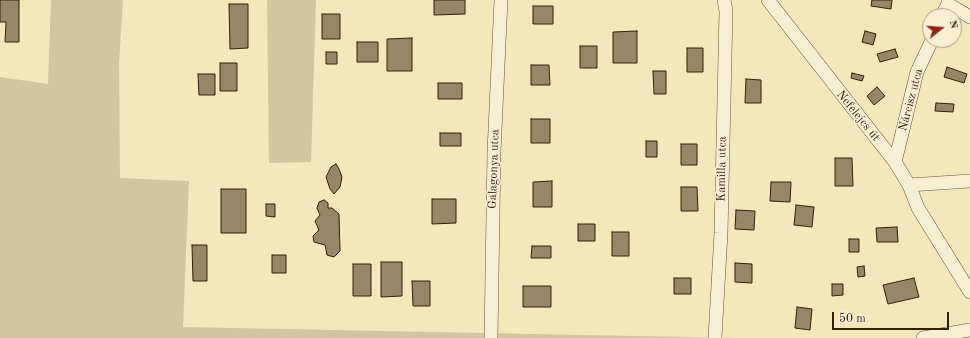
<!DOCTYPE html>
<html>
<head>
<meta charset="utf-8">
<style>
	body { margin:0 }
	#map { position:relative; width:970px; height:338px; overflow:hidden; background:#f4e7bb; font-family:"Old Standard TT",serif }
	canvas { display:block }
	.north { position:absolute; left:922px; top:8px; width:40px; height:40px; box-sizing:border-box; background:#f8efd3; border:1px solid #a99c82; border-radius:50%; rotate:73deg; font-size:11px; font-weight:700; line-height:16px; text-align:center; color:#322009 }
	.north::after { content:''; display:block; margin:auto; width:14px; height:18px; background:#8f2418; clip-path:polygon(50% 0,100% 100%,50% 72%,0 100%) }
	.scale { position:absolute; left:832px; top:312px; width:117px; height:18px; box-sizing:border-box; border:2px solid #322009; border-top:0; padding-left:5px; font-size:12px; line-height:14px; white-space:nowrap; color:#322009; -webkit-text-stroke:3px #f8efd3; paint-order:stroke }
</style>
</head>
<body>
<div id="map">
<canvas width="970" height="338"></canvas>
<div class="north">N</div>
<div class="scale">50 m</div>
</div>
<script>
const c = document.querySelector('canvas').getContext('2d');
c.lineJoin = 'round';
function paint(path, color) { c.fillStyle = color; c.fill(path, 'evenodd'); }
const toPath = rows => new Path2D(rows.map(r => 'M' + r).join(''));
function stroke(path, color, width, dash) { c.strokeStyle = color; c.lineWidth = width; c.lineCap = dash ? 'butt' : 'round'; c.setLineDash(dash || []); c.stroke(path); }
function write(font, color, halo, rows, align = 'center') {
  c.font = font + ' "Old Standard TT",serif'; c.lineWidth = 3; c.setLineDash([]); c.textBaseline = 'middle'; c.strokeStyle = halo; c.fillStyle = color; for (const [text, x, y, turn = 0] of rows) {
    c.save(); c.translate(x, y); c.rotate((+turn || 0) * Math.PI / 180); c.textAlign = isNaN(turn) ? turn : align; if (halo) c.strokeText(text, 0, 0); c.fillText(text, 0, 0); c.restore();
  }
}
const green = toPath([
	[51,0,123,0,119,63,120,178,189,181,183,327,735,338,0,338,0,77,48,84],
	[267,0,316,0,311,162,269,163]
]);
const building = toPath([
	[0,0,19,0,19,42,5,42,6,22,0,22,0,0],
	[434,0,465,0,465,14,434,15,434,0],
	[872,0,892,0,891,9,871,6,872,0],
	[229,4,248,4,248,48,230,49,229,4],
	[533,6,553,6,553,24,533,24,533,6],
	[322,14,340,14,340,39,322,39,322,14],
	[637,31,637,63,613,63,613,32,637,31],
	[865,31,876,34,873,45,862,42,865,31],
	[412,38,412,71,387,71,387,39,412,38],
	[357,42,378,42,378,62,357,62,357,42],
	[580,46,597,46,597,68,580,68,580,46],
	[687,48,703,48,703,72,687,72,687,48],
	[895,49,898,57,880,62,877,54,895,49],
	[326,52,337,52,337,64,326,64,326,52],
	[220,63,237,63,237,91,220,91,220,63],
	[531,65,549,65,550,85,531,85,531,65],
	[947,67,967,74,964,83,944,77,947,67],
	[653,71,666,71,666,94,654,94,653,71],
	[852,73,864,76,862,81,851,78,852,73],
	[198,74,215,74,215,95,199,95,198,74],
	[746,79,761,80,761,103,745,103,746,79],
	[438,83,462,83,462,99,438,99,438,83],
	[877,87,885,96,874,105,867,96,877,87],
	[936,103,954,104,953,112,935,111,936,103],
	[531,119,550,119,550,143,531,143,531,119],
	[440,133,461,133,461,146,440,146,440,133],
	[646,141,657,141,657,157,646,157,646,141],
	[681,144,697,144,697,165,681,165,681,144],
	[835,158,852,158,853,186,835,186,835,158],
	[336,164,339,169,342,177,340,187,334,194,330,189,326,177,331,167,336,164],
	[552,181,552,207,533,207,533,182,552,181],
	[771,182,791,182,790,202,770,201,771,182],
	[681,187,697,187,698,211,681,211,681,187],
	[221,189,246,189,246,233,221,233,221,189],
	[432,199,456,199,456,223,432,224,432,199],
	[324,200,328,203,328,208,332,208,339,214,340,251,334,257,327,255,325,245,314,242,313,236,319,230,315,221,320,215,317,208,319,202,324,200],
	[266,204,275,204,275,217,266,216,266,204],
	[796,205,814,207,812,227,794,225,796,205],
	[736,210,755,211,754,230,735,229,736,210],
	[578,224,595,224,595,241,578,241,578,224],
	[897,227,898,242,877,242,876,228,897,227],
	[612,232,629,232,629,256,612,256,612,232],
	[849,239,859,239,859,252,849,252,849,239],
	[192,245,207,245,207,281,193,281,192,245],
	[532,246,551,246,551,258,531,258,532,246],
	[272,255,286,255,286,273,272,273,272,255],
	[381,262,402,262,402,296,381,297,381,262],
	[735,263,752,264,752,283,735,282,735,263],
	[353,264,371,264,371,296,353,296,353,264],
	[864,266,865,276,858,277,857,267,864,266],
	[674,278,691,278,691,294,674,294,674,278],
	[914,278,919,297,888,304,883,285,914,278],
	[412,281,430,281,430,306,413,306,412,281],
	[832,284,843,284,843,295,832,296,832,284],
	[523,286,551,286,551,307,523,307,523,286],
	[797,307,812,309,810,330,795,328,797,307]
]);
const street = toPath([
	[768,0,895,162,909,185,970,181],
	[948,0,948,4,970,17],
	[942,16,948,4],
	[895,162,917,72,932,40],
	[909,185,918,208,970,292],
	[491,338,494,152,501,0],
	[715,338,721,233,726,11,724,0],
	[923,338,970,330]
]);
const streetNames = [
	["Nárcisz utca",911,100,-75],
	["Nefelejcs út",858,116,51],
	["Galagonya utca",494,169,-88],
	["Kamilla utca",722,169,-89]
];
paint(green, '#d3c59d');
paint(building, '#978766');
stroke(building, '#322009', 1);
stroke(street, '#625236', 14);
stroke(street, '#f8efd3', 13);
write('12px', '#322009', '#f8efd3', streetNames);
</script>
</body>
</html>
